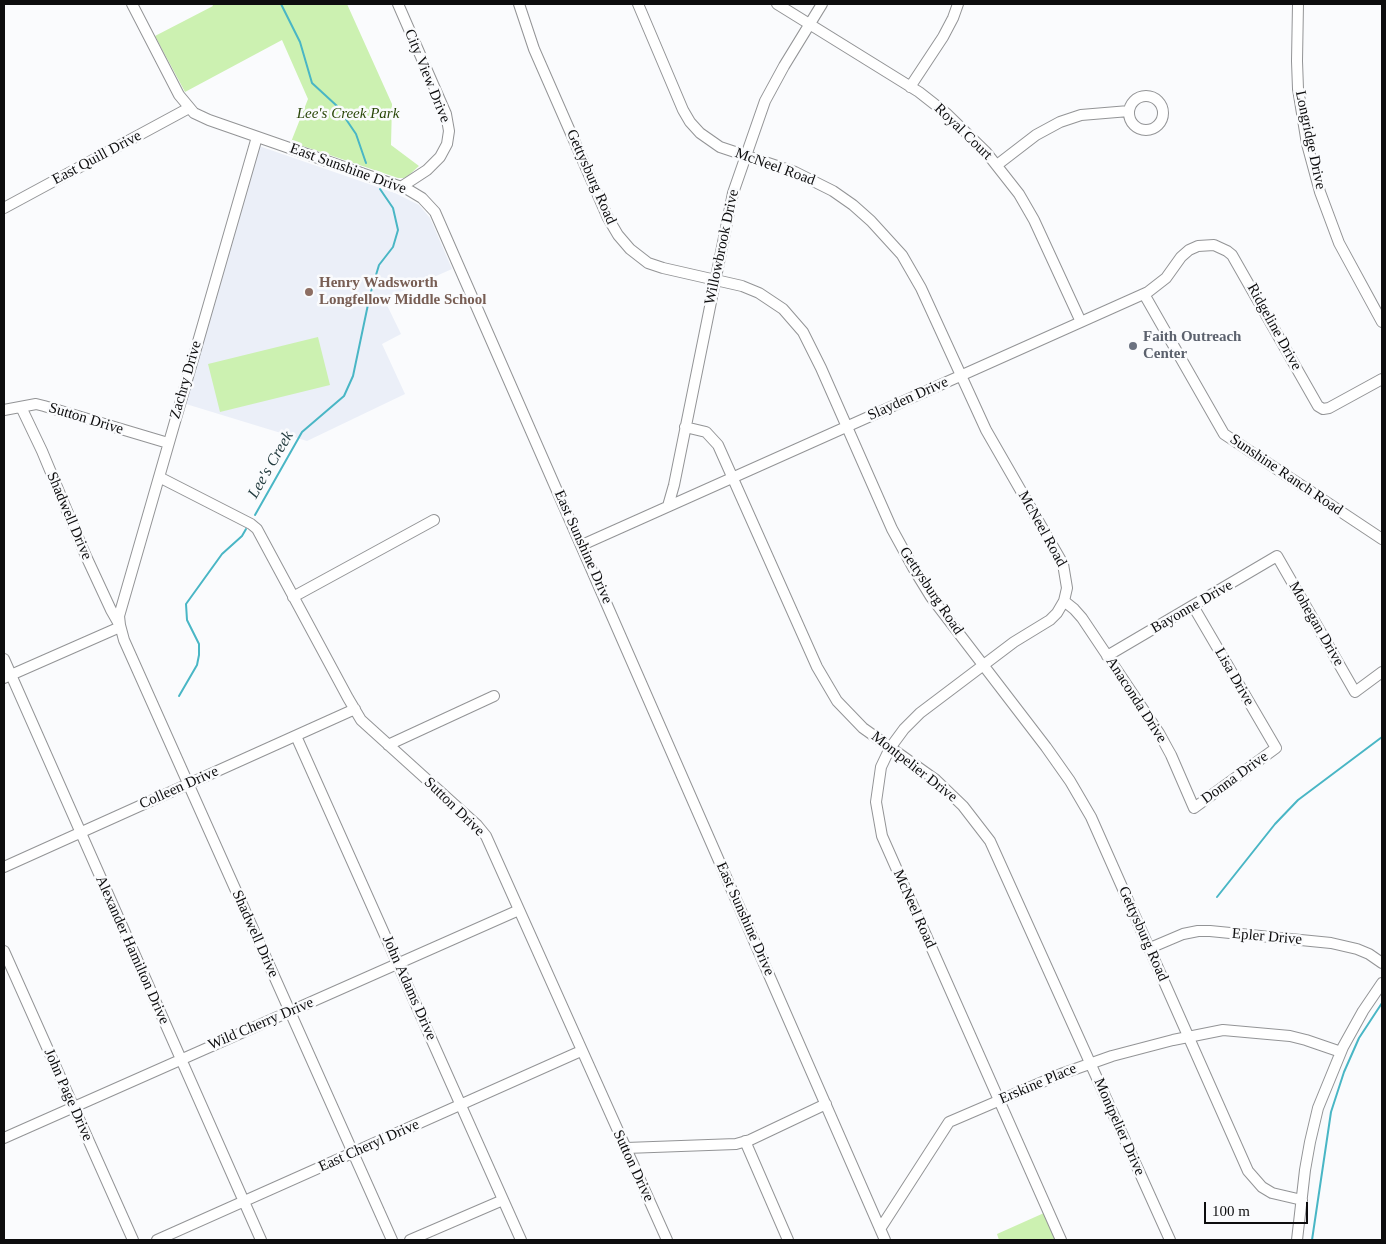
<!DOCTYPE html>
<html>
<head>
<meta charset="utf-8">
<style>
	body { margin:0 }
	#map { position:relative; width:1386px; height:1244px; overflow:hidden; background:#fafbfd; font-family:Georgia,serif }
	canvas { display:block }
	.frame { position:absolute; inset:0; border:5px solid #0d0d0e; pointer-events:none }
	.scale { position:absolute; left:1204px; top:1202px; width:104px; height:22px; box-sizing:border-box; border:2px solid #0d0d0e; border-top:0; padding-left:6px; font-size:15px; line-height:18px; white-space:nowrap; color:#0d0d0e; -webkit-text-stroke:4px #fafbfd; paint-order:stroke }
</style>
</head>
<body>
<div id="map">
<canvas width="1386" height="1244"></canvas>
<div class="frame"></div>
<div class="scale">100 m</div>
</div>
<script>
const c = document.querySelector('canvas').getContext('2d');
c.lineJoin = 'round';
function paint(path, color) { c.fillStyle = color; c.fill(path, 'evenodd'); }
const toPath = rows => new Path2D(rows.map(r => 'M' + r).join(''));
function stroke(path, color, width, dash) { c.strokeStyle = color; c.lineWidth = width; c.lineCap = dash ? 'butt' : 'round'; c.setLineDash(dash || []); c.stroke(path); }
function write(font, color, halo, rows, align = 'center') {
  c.font = font + ' Georgia,serif'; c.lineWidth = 5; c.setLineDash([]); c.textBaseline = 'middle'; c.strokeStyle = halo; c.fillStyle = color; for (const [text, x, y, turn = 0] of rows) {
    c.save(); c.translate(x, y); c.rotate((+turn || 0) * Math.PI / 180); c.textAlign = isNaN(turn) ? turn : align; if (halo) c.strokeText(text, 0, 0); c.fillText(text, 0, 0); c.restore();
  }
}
const built = toPath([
	[259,146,395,193,419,205,430,218,452,269,384,299,401,334,382,344,405,394,307,441,186,404]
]);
const green = toPath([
	[212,4,347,4,392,104,391,145,419,166,409,175,404,178,398,178,291,142,308,99,282,40,185,92,155,36,213,6],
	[318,337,330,385,220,412,208,364],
	[1044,1213,1056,1240,999,1240,997,1234]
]);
const stream = toPath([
	[281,4,300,42,312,83,337,106,356,134,366,163],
	[255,515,302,432,344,396,353,376,370,295,379,265,393,247,398,230,393,208,380,189],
	[179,696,197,665,199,655,199,644,187,620,186,604,222,554,242,536,246,529],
	[1217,897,1275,824,1298,800,1382,737],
	[1312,1240,1331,1112,1344,1072,1359,1038,1382,1003]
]);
const minor = toPath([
	[132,4,179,95,194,113,209,120,407,189,422,198,435,212,885,1240],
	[398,4,446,114,449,131,447,144,440,157,427,170,401,187],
	[519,4,534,49,608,218,618,235,630,249,648,263,663,268,742,286,759,293,783,309,803,332,821,368,892,529,915,571,931,597,1046,747,1070,781,1091,817,1248,1171,1262,1187,1272,1193,1302,1200],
	[638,4,683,110,690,122,700,133,720,147,795,172,833,191,853,205,871,221,902,255,921,288,986,430,1063,564,1067,588,1064,601,1057,613,1050,620,1014,642,920,713,904,729,890,748,881,767,876,802,882,836,1061,1240],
	[777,4,919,92,947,114,986,152,1019,194,1034,220,1081,322],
	[1298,4,1297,61,1298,89,1307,144,1320,192,1339,243,1382,322],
	[910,87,943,37,953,18,958,4],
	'1129 113a17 17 0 1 1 34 0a17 17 0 1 1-34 0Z',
	[257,137,119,616,120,625,124,640,392,1240],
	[997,165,1036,135,1060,122,1081,115,1129,111],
	[4,208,189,108],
	[1144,294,1224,434,1382,539],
	[21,407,42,451,85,554,111,610,119,624],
	[4,410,36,404,44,406,168,443],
	[685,427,706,432,718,445,817,667,837,701,863,728,936,780,963,806,990,841,1170,1240],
	[159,477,251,524,257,529,348,698,361,720,477,825,486,836,667,1240],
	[668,506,674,485,733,193,765,101,784,66,822,4],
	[582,545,1148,292,1166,278,1181,257,1189,250,1198,246,1214,245,1227,251,1232,255,1318,406,1323,409,1329,408,1382,379],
	[293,597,434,520],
	[1064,601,1074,609,1082,618,1159,733,1171,755,1194,808,1276,748,1193,606],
	[1107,656,1277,556,1355,692,1382,672],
	[4,659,261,1240],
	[4,678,120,627],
	[296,736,521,1240],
	[388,745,494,696],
	[4,867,355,709],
	[1150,948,1183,934,1198,931,1210,931,1331,943,1357,949,1369,954,1382,963],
	[4,951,133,1240],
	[4,1138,519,910],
	[745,1141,788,1240],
	[626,1148,736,1144,750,1140,826,1104],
	[880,1229,949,1122,1061,1074,1112,1056,1173,1040,1223,1030,1290,1036,1306,1040,1341,1052],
	[157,1240,581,1051],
	[410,1240,503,1200],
	[1297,1240,1305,1170,1310,1142,1318,1108,1343,1047,1363,1011,1382,983]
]);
const markers = [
	[309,292,5,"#8d6e63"],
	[1133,346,5,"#6b7280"]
];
const streetNames = [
	["City View Drive",427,76,68],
	["Royal Court",963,132,44],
	["Longridge Drive",1310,140,78],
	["East Quill Drive",97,158,-28],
	["McNeel Road",775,167,20],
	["East Sunshine Drive",348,169,20],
	["Gettysburg Road",591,177,66],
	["Willowbrook Drive",722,247,-78],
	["Ridgeline Drive",1274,327,61],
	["Zachry Drive",186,380,-74],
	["Slayden Drive",908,399,-24],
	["Sutton Drive",86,419,17],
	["Sunshine Ranch Road",1286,475,34],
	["Shadwell Drive",69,516,67],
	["McNeel Road",1042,529,61],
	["East Sunshine Drive",583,547,66],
	["Gettysburg Road",931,591,56],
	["Bayonne Drive",1192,607,-30],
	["Mohegan Drive",1316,624,60],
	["Lisa Drive",1234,677,60],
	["Anaconda Drive",1136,700,57],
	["Montpelier Drive",914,767,38],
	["Donna Drive",1235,778,-36],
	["Colleen Drive",179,788,-24],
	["Sutton Drive",454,807,44],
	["McNeel Road",914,909,66],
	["East Sunshine Drive",745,919,66],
	["Shadwell Drive",255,934,66],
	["Gettysburg Road",1143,934,66],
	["Epler Drive",1267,937,5],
	["Alexander Hamilton Drive",132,950,66],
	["John Adams Drive",409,988,66],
	["Wild Cherry Drive",261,1024,-23],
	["Erskine Place",1038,1084,-23],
	["John Page Drive",68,1095,66],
	["Montpelier Drive",1119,1127,66],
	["East Cheryl Drive",369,1146,-24],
	["Sutton Drive",633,1166,65]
];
const parkNames = [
	["Lee's Creek Park",348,114]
];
const educationNames = [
	["Henry Wadsworth",319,283],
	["Longfellow Middle School",319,300]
];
const worshipNames = [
	["Faith Outreach",1143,337],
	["Center",1143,354]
];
const waterNames = [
	["Lee's Creek",271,465,-60]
];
paint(built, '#ebeff8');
paint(green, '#ccf1b1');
stroke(stream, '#49b6c5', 2);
stroke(minor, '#939496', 12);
stroke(minor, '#fff', 10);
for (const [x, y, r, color] of markers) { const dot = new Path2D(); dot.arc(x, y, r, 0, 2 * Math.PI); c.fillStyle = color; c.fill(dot); stroke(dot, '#fafbfd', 2); }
write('15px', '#0d0d0e', '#fafbfd', streetNames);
write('italic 15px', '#294608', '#fafbfd', parkNames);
write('bold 15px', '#785e54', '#fafbfd', educationNames, 'left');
write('bold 15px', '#5b616d', '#fafbfd', worshipNames, 'left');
write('italic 16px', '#233c3f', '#fafbfd', waterNames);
</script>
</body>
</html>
